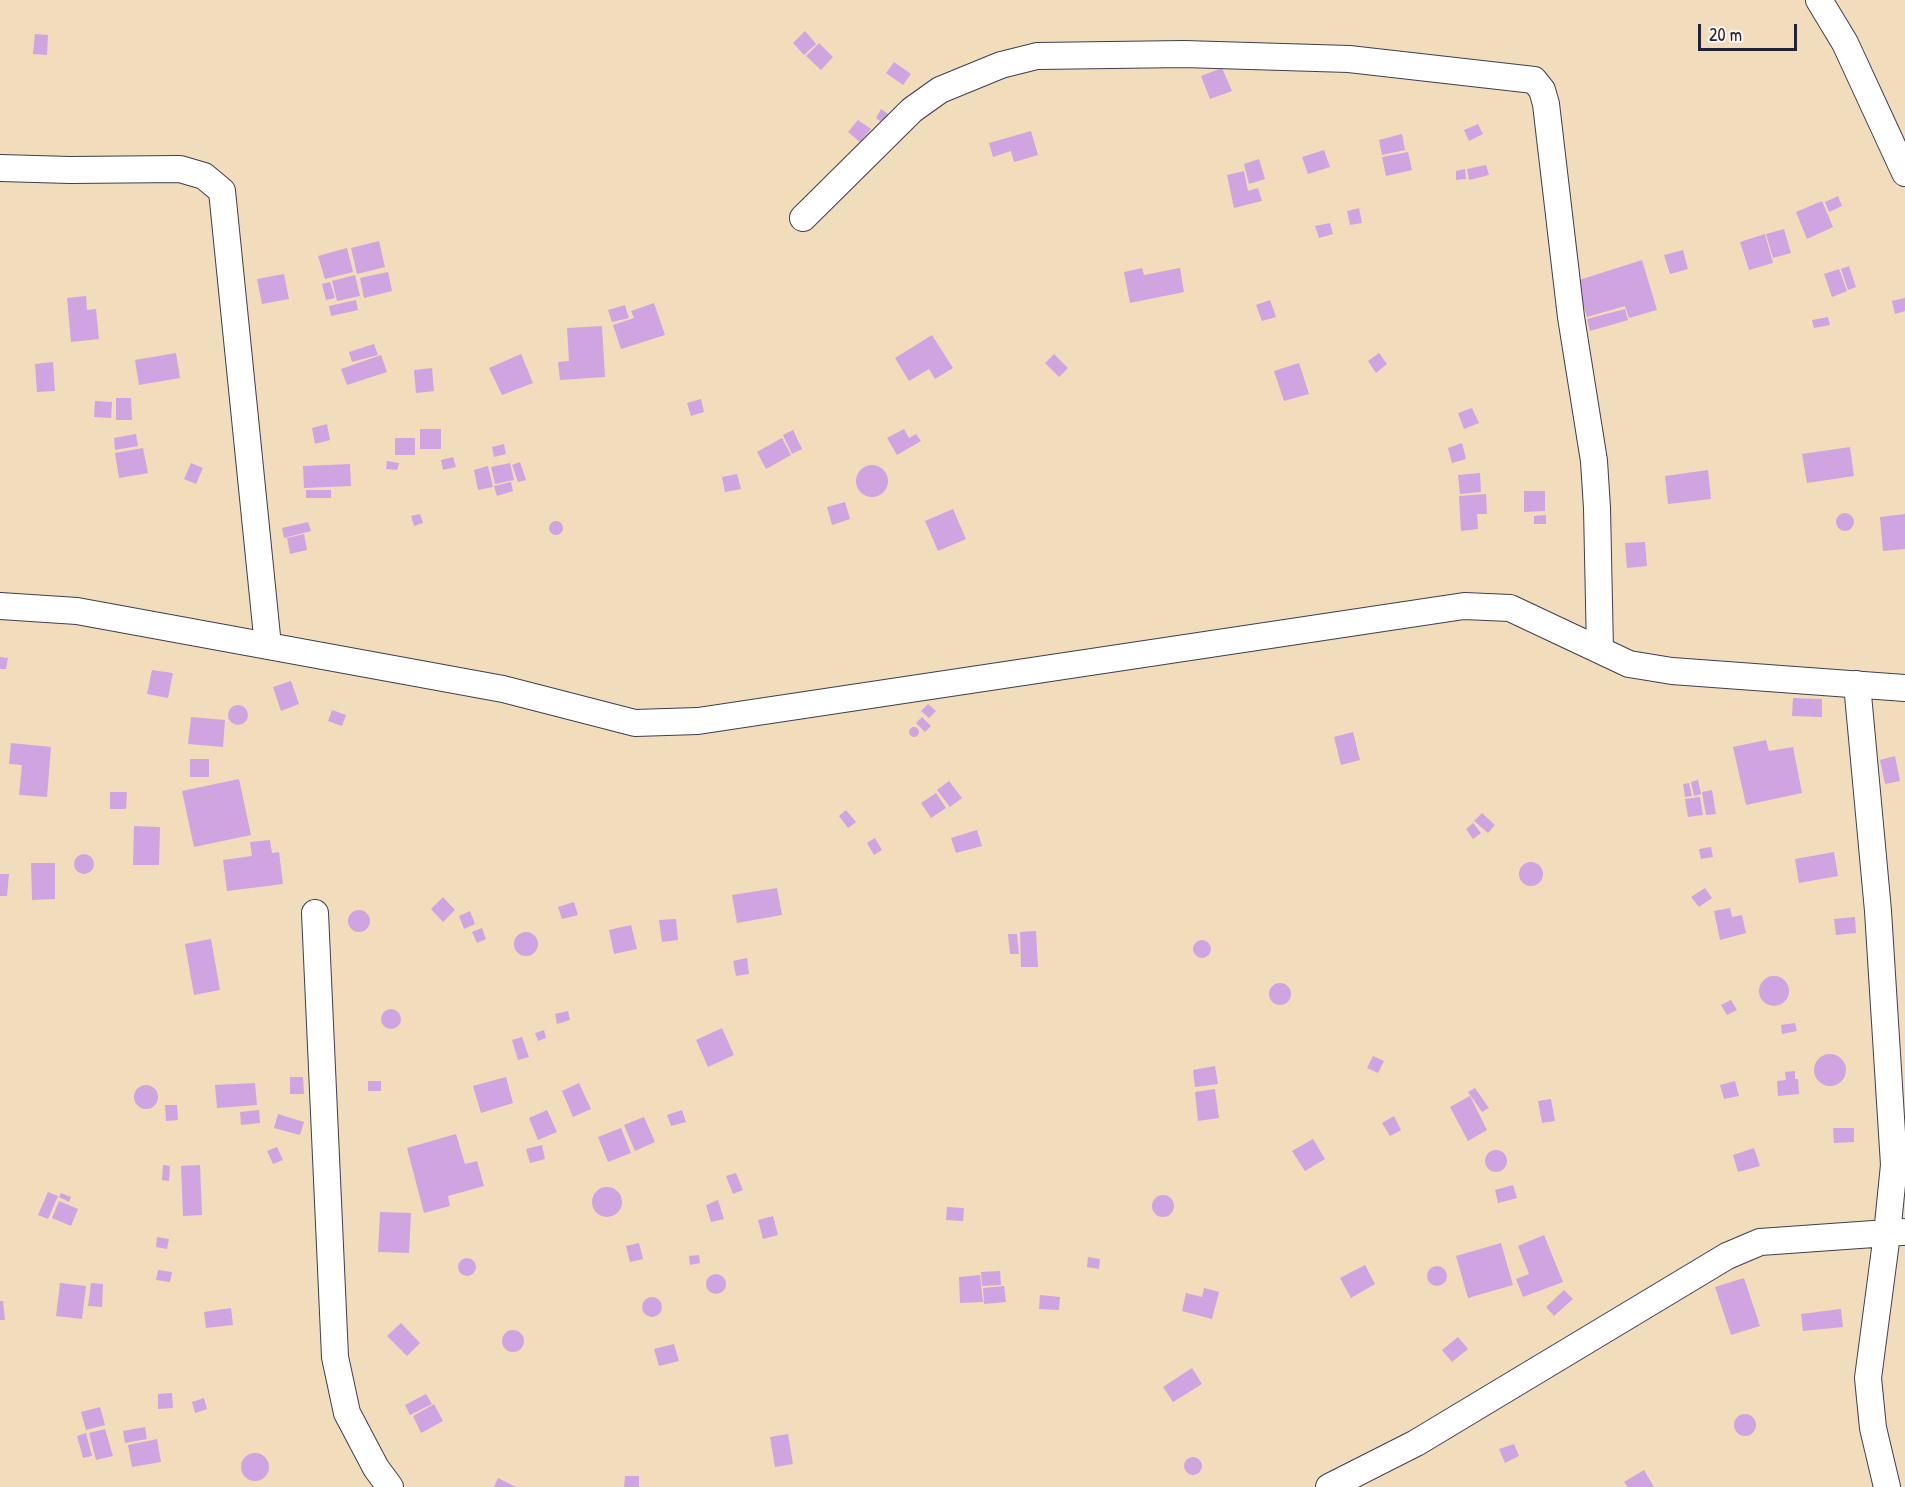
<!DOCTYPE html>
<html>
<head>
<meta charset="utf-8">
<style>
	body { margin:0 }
	#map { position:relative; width:1905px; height:1487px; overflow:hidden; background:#f1ddbc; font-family:"Patrick Hand",sans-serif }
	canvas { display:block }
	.scale { position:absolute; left:1698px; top:24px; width:99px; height:27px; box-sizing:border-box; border:3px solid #22223b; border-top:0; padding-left:8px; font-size:18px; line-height:21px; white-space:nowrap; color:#22223b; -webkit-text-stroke:4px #fbf7ec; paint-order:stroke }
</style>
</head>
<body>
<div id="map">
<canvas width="1905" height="1487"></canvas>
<div class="scale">20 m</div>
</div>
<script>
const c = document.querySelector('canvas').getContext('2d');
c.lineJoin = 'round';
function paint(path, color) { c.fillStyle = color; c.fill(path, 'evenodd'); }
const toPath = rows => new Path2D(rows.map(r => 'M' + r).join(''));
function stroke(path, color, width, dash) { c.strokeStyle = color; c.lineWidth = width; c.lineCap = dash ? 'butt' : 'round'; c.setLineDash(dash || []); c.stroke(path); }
const building = toPath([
	[805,31,816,44,804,55,793,43],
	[35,34,48,35,47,55,33,54],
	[819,43,833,57,821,70,806,56],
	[894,62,911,74,903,85,886,73],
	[1222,68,1232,91,1210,99,1201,76],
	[881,109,891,116,885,125,876,118],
	[858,120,871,129,860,142,848,132],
	[1478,124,1483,134,1469,141,1464,130],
	[1031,131,1038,155,1014,162,1011,151,993,157,989,143],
	[1402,134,1405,150,1382,155,1379,140],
	[1324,150,1330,167,1308,174,1302,157],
	[1408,152,1412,170,1386,176,1382,157],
	[1259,159,1265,179,1249,184,1244,164],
	[1486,165,1489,175,1469,180,1467,169],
	[1465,169,1466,179,1456,180,1456,171],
	[1244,171,1248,191,1258,188,1262,201,1234,208,1227,175],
	[1838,196,1842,206,1829,212,1825,202],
	[1822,201,1833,227,1807,239,1796,212],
	[1359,208,1362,223,1350,225,1347,211],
	[1330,223,1333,234,1319,238,1315,226],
	[1784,229,1791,253,1773,258,1766,234],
	[1765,234,1773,263,1749,270,1740,242],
	[379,241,385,267,357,274,351,248],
	[347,248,353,272,325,279,318,256],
	[1683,250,1688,269,1670,274,1664,255],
	[1642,260,1657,310,1629,318,1625,306,1587,317,1576,281],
	[1849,266,1856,287,1848,290,1841,269],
	[1142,268,1144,275,1180,268,1184,292,1130,303,1124,272],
	[1839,269,1847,291,1832,297,1824,274],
	[388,272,392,291,364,298,360,278],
	[284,274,289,299,262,304,257,279],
	[355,275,360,296,337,301,332,281],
	[330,282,335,298,326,300,322,284],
	[86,296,87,310,96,309,99,339,71,342,67,298],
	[1905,298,1905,311,1895,314,1892,301],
	[356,300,358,310,331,316,329,306],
	[1270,300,1276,317,1262,321,1256,305],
	[654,303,665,335,621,349,613,325,634,318,631,311],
	[625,305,629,318,612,322,608,310],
	[1625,309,1628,320,1590,331,1587,319],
	[1828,317,1830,325,1814,328,1812,320],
	[602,326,605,377,560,380,558,362,569,361,567,328],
	[932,335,953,368,935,379,929,369,909,381,895,358],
	[374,344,378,355,352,362,349,352],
	[176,353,180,378,139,385,135,360],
	[1379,353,1387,364,1376,373,1368,361],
	[521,354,533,383,502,395,489,368],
	[1054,354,1068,368,1059,377,1045,363],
	[381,355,387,372,347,385,341,369],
	[53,362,55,391,37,392,35,364],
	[1299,363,1309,394,1284,401,1274,371],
	[432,368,434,391,416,393,414,370],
	[116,398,131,398,132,420,116,420],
	[701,399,704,412,691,416,687,403],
	[95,401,112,402,111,418,94,417],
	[1472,408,1479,423,1464,429,1458,413],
	[327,424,330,440,315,444,312,428],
	[420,429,441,429,441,449,420,449],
	[904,429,909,438,916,434,921,441,897,455,887,438],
	[793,430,802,449,792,454,783,435],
	[136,434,138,446,115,450,114,438],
	[395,438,415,438,415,455,395,455],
	[782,438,791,455,766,469,757,452],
	[1462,443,1466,459,1452,463,1448,448],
	[504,444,506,454,494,457,492,447],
	[1850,447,1854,476,1807,483,1802,454],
	[143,448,148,473,119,478,115,453],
	[453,457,456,467,443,470,441,460],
	[387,461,399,463,397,470,386,469],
	[520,462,526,480,518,482,512,465],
	[191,463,203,468,196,484,184,479],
	[510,463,514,480,495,484,491,467],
	[350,464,351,486,304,488,303,466],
	'856 481a16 16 0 1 1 32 0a16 16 0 1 1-32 0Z',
	[488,466,493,487,478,490,474,470],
	[1708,470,1711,499,1668,504,1665,476],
	[1480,473,1481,492,1460,494,1458,475],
	[737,474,741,489,725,492,722,477],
	[511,482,513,491,497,496,494,486],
	[306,490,331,490,331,498,306,498],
	[1524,491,1545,491,1545,511,1524,512],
	[1486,494,1487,514,1477,514,1478,529,1461,531,1459,496],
	[845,502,850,519,832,525,827,507],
	[953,509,966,539,938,551,925,521],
	'1836 522a9 9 0 1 1 18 0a9 9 0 1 1-18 0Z',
	[420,514,423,523,414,526,411,516],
	[1905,514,1905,549,1883,551,1880,517],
	[1546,515,1546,524,1534,524,1534,516],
	'549 528a7 7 0 1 1 14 0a7 7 0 1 1-14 0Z',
	[308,522,311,531,284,538,282,528],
	[304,534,307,550,290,554,287,538],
	[1645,542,1647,566,1627,568,1625,543],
	[0,657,8,658,6,669,0,669],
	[152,670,173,673,168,698,147,694],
	[291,681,299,704,281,711,273,687],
	[1793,698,1822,699,1822,717,1792,716],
	[928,704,936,711,929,718,921,711],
	'228 715a10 10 0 1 1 20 0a10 10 0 1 1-20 0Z',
	[332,710,346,715,342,726,328,721],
	[191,717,225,720,223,747,188,744],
	[922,717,931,726,925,732,916,723],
	'909 732a5 5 0 1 1 10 0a5 5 0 1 1-10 0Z',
	[1353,732,1360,760,1341,765,1334,737],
	[1766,740,1769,751,1793,747,1802,793,1746,805,1733,747],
	[11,743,51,747,47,797,19,795,22,765,9,764],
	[1895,756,1900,781,1885,784,1880,760],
	[190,759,209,759,209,777,190,777],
	[239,779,251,835,194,847,182,791],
	[1698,780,1701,794,1694,796,1691,782],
	[949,781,962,798,950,807,937,790],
	[1689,783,1692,796,1685,797,1683,784],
	[1712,790,1716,814,1706,815,1702,792],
	[110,792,127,792,126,809,110,809],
	[936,793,946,808,931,818,921,803],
	[1700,797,1703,815,1688,817,1685,799],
	[846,810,856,822,848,828,839,816],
	[1482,813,1495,825,1488,833,1474,821],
	[1473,823,1481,833,1473,839,1466,829],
	[134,826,160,827,159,865,133,865],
	[977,830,982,846,956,853,951,838],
	[875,838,882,850,874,855,867,843],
	[270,840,272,853,279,852,283,884,227,891,223,860,252,856,250,842],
	[1711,847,1713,857,1701,859,1699,849],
	[1834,852,1838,876,1799,883,1795,859],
	'74 864a10 10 0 1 1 20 0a10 10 0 1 1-20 0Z',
	'1519 874a12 12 0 1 1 24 0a12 12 0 1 1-24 0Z',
	[31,863,55,863,55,899,32,900],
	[0,874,9,874,7,896,0,896],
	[777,888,782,915,737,923,732,895],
	[1705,888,1712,898,1699,907,1691,897],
	[443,897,455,910,443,922,431,909],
	[574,902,578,915,562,919,558,907],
	[1730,908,1732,917,1742,915,1746,933,1720,940,1714,911],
	'348 921a11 11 0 1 1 22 0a11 11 0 1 1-22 0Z',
	[470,911,475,924,464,929,459,916],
	[1855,917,1856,933,1836,935,1834,919],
	[676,919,678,940,662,942,659,920],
	[631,925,637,949,614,954,609,930],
	[482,928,486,939,477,943,472,932],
	[1036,931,1038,967,1021,967,1020,932],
	'514 944a12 12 0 1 1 24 0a12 12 0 1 1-24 0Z',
	[1008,934,1017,934,1019,954,1010,954],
	[211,939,220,990,194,995,185,944],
	'1193 949a9 9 0 1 1 18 0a9 9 0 1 1-18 0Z',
	[747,958,749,974,736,976,733,961],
	'1759 991a15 15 0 1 1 30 0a15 15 0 1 1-30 0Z',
	'1269 994a11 11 0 1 1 22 0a11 11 0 1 1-22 0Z',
	[1731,1000,1737,1010,1727,1015,1721,1005],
	'381 1019a10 10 0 1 1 20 0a10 10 0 1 1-20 0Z',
	[568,1011,570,1020,557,1024,555,1014],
	[1795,1023,1797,1031,1782,1034,1781,1025],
	[722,1028,734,1055,708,1067,696,1040],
	[544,1030,546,1038,538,1041,535,1033],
	[522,1037,529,1057,518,1060,512,1040],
	'1814 1070a16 16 0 1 1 32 0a16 16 0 1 1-32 0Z',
	[1373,1056,1384,1061,1378,1073,1367,1068],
	[1215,1066,1218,1084,1195,1087,1193,1070],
	[1795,1071,1795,1079,1798,1079,1799,1094,1778,1096,1777,1081,1786,1080,1785,1072],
	[290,1077,303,1077,304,1094,290,1094],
	[506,1077,513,1103,481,1113,473,1086],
	[368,1081,381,1081,381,1091,368,1091],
	[1735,1081,1739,1096,1724,1099,1720,1085],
	[255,1083,257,1105,217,1108,215,1085],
	[579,1083,591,1109,573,1117,562,1091],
	'134 1097a12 12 0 1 1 24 0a12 12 0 1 1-24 0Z',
	[1475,1088,1489,1108,1482,1112,1468,1092],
	[1215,1089,1219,1118,1198,1121,1195,1092],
	[1470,1096,1487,1130,1468,1141,1450,1107],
	[1551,1099,1555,1121,1542,1123,1538,1101],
	[165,1105,177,1105,178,1120,166,1121],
	[259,1110,260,1123,241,1125,240,1112],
	[547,1110,557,1132,538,1140,529,1118],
	[682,1110,686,1122,671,1126,667,1115],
	[278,1114,304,1122,300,1135,274,1128],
	[1394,1116,1401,1130,1390,1136,1382,1123],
	[644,1117,655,1142,635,1151,624,1125],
	[621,1128,631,1153,608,1162,598,1137],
	[1833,1128,1854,1128,1854,1142,1834,1143],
	[456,1134,465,1164,477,1161,484,1186,448,1196,450,1206,424,1213,407,1148],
	[1313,1139,1325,1159,1305,1171,1292,1151],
	[542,1145,545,1159,530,1163,526,1149],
	[277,1147,283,1160,273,1164,267,1151],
	[1754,1148,1760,1166,1738,1172,1733,1155],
	'1485 1161a11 11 0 1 1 22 0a11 11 0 1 1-22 0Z',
	[163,1165,170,1166,169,1181,162,1180],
	[200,1165,202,1215,183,1216,181,1166],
	[736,1173,743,1190,733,1194,726,1176],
	[1513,1185,1517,1198,1498,1203,1495,1190],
	'592 1202a15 15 0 1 1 30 0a15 15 0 1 1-30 0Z',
	[48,1192,58,1196,48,1219,38,1215],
	[61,1193,71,1197,69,1202,59,1197],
	'1152 1206a11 11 0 1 1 22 0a11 11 0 1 1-22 0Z',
	[718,1200,724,1219,711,1222,706,1205],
	[59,1201,78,1209,71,1226,52,1218],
	[947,1207,964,1208,963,1221,946,1220],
	[380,1212,411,1213,409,1253,378,1252],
	[773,1216,778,1235,763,1239,758,1220],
	[1544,1235,1563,1282,1523,1297,1516,1279,1529,1274,1518,1246],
	[157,1237,169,1239,167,1249,156,1247],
	[639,1243,643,1259,630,1262,626,1246],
	[1501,1243,1513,1285,1468,1298,1456,1256],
	[699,1255,700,1263,690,1265,689,1256],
	[1088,1257,1100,1259,1099,1269,1087,1267],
	'458 1267a9 9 0 1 1 18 0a9 9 0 1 1-18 0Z',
	[1365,1265,1375,1284,1351,1298,1340,1278],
	'1427 1276a10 10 0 1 1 20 0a10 10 0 1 1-20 0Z',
	[158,1270,172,1272,170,1282,156,1280],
	[1000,1271,1001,1285,982,1286,981,1272],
	'706 1284a10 10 0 1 1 20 0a10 10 0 1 1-20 0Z',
	[980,1275,983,1302,960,1303,959,1277],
	[1744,1278,1760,1326,1731,1335,1715,1287],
	[60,1283,86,1286,82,1319,56,1316],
	[91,1283,103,1284,102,1307,88,1306],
	[1004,1286,1006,1302,984,1304,983,1288],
	[1204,1288,1219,1292,1212,1319,1182,1311,1186,1293,1202,1297],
	[1564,1290,1573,1299,1554,1316,1546,1307],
	[1040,1295,1060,1297,1059,1310,1039,1309],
	'642 1307a10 10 0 1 1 20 0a10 10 0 1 1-20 0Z',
	[0,1301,3,1301,5,1320,0,1320],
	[231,1308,233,1325,206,1328,204,1312],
	[1841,1309,1843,1327,1803,1331,1801,1314],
	[401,1323,420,1343,407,1356,387,1336],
	'502 1341a11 11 0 1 1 22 0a11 11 0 1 1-22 0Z',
	[1458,1337,1468,1349,1452,1362,1442,1350],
	[674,1344,679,1361,659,1366,654,1349],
	[1192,1368,1202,1384,1173,1402,1163,1387],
	[172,1393,173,1408,158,1409,158,1394],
	[426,1394,432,1404,410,1415,405,1405],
	[204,1398,207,1409,195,1413,192,1402],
	[434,1404,443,1421,421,1433,413,1416],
	[100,1407,105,1425,86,1430,81,1412],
	'1734 1425a11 11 0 1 1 22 0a11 11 0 1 1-22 0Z',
	[145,1427,147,1439,125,1443,123,1431],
	[105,1429,113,1456,96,1460,89,1433],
	[86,1433,92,1456,83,1458,77,1436],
	[788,1434,793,1464,775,1467,770,1437],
	[157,1439,161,1462,132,1467,128,1445],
	[1514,1444,1519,1456,1505,1463,1499,1449],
	'241 1467a14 14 0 1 1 28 0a14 14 0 1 1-28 0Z',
	'1184 1466a9 9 0 1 1 18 0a9 9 0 1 1-18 0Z',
	[1644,1470,1654,1487,1628,1487,1624,1482],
	[625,1476,639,1476,639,1487,624,1487],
	[498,1478,516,1487,494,1487]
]);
const street = toPath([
	[1819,0,1845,43,1905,173],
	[0,168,70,170,180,169,204,176,222,191,268,646],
	[803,218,912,110,940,90,1001,65,1037,56,1184,54,1349,59,1534,80,1542,90,1546,104,1571,317,1594,461,1597,508,1600,650],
	[0,606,77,611,268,646,503,689,635,723,698,721,1464,606,1510,608,1629,664,1672,671,1905,688],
	[1857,684,1878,911,1894,1165,1887,1234,1868,1378,1873,1428,1887,1487],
	[315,913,335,1357,347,1413,376,1468,390,1487],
	[1329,1487,1416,1443,1727,1256,1760,1242,1902,1232]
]);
paint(building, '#cfa4e0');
stroke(street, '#413e4e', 28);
stroke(street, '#fff', 26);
</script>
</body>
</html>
